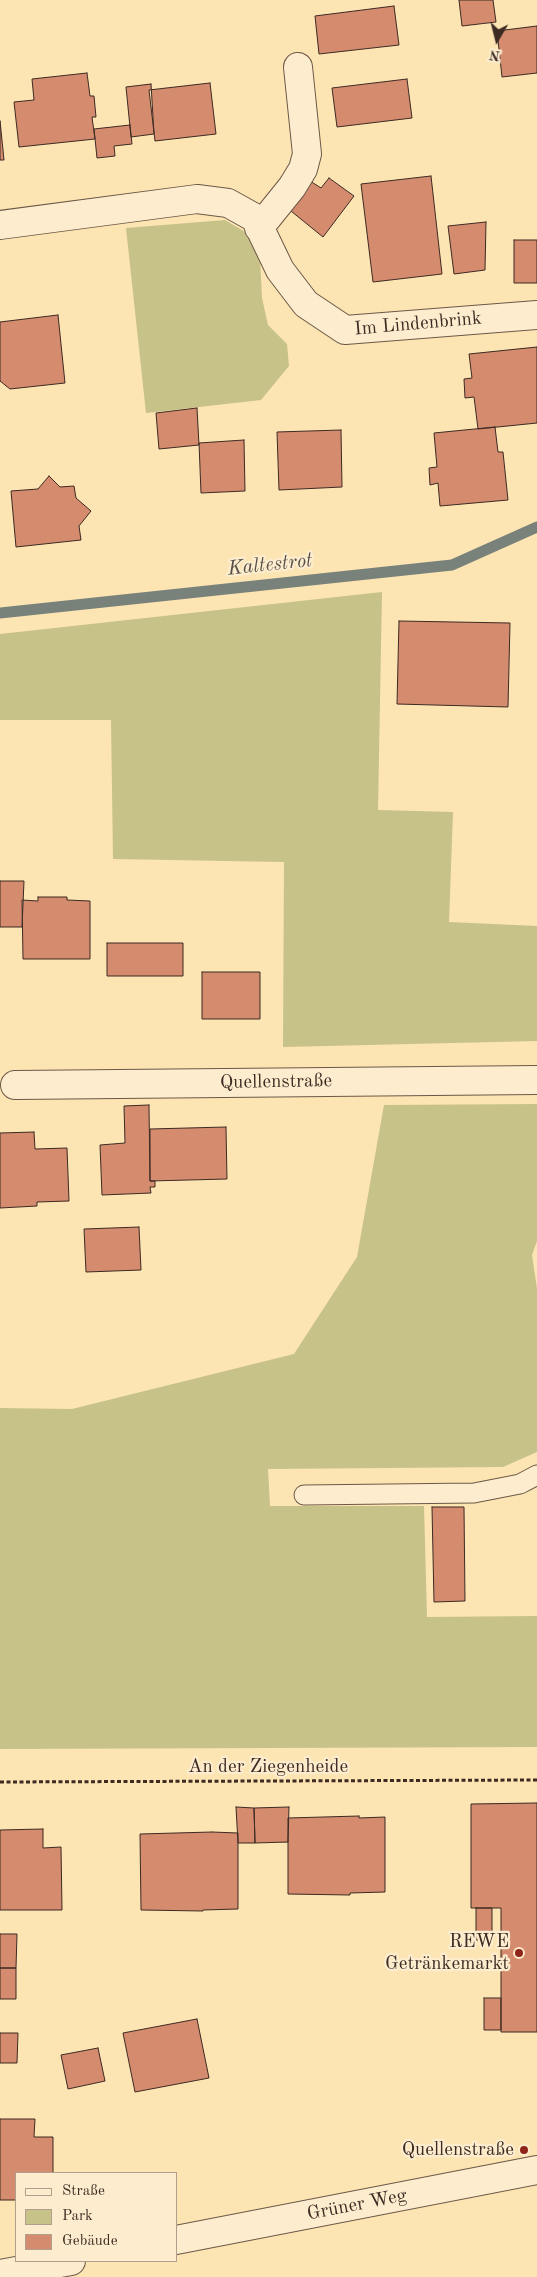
<!DOCTYPE html>
<html>
<head>
<meta charset="utf-8">
<style>
	body { margin:0 }
	#map { position:relative; width:537px; height:2277px; overflow:hidden; background:#fce4b3; font-family:"Old Standard TT",serif }
	canvas { display:block }
	.legend { position:absolute; left:15px; top:2172px; width:162px; height:90px; box-sizing:border-box; background:#fdedce; border:1px solid #b09f8a; margin:0; padding:6px 9px; list-style:none; font-size:15px; color:#3c2a23 }
	.legend li { display:flex; align-items:center; gap:10px; height:25px }
	.legend b { width:25px; border:1px solid #b09f8a }
	.north { position:absolute; left:472px; top:15px; width:50px; height:50px; -webkit-text-stroke:4px #fdedce; paint-order:stroke; rotate:188deg; font-size:14px; font-weight:700; line-height:20px; text-align:center; color:#3c2a23 }
	.north::after { content:''; display:block; margin:auto; width:18px; height:22px; background:#3c2a23; clip-path:polygon(50% 0,100% 100%,50% 72%,0 100%) }
</style>
</head>
<body>
<div id="map">
<canvas width="537" height="2277"></canvas>
<ul class="legend">
<li><b style="height:6px;background:#fdedce"></b>Straße</li>
<li><b style="height:14px;background:#c7c288"></b>Park</li>
<li><b style="height:14px;background:#d48b6e"></b>Gebäude</li>
</ul>
<div class="north">N</div>
</div>
<script>
const c = document.querySelector('canvas').getContext('2d');
c.lineJoin = 'round';
function paint(path, color) { c.fillStyle = color; c.fill(path, 'evenodd'); }
const toPath = rows => new Path2D(rows.map(r => 'M' + r).join(''));
function stroke(path, color, width, dash) { c.strokeStyle = color; c.lineWidth = width; c.lineCap = dash ? 'butt' : 'round'; c.setLineDash(dash || []); c.stroke(path); }
function write(font, color, halo, rows, align = 'center') {
  c.font = font + ' "Old Standard TT",serif'; c.lineWidth = 4.5; c.setLineDash([]); c.textBaseline = 'middle'; c.strokeStyle = halo; c.fillStyle = color; for (const [text, x, y, turn = 0] of rows) {
    c.save(); c.translate(x, y); c.rotate((+turn || 0) * Math.PI / 180); c.textAlign = isNaN(turn) ? turn : align; if (halo) c.strokeText(text, 0, 0); c.fillText(text, 0, 0); c.restore();
  }
}
const green = toPath([
	[225,220,247,233,260,258,262,298,268,325,287,344,289,366,261,400,146,413,126,228],
	[382,592,378,810,453,812,449,922,537,926,537,1041,283,1047,284,862,113,859,111,720,0,720,0,634],
	[537,1104,537,1241,532,1255,537,1289,537,1452,503,1467,268,1469,270,1506,424,1506,427,1617,537,1616,537,1747,0,1749,0,1408,72,1409,294,1354,357,1257,384,1105]
]);
const stream = toPath([
	[0,613,452,565,537,527]
]);
const building = toPath([
	[459,0,493,0,496,22,462,26,459,0],
	[394,6,399,45,319,54,315,16,394,6],
	[537,26,537,73,502,77,497,31,537,26],
	[87,73,90,96,94,96,96,117,92,117,95,139,19,147,14,102,34,100,32,79,87,73],
	[407,79,412,118,337,127,332,88,407,79],
	[210,83,216,134,155,141,149,90,210,83],
	[151,84,154,134,131,137,126,87,151,84],
	[0,121,4,160,0,160,0,121],
	[130,125,132,144,114,146,115,156,97,158,94,129,130,125],
	[431,176,442,274,373,282,361,184,431,176],
	[329,178,354,196,323,237,286,207,307,179,321,188,329,178],
	[486,222,485,270,454,274,448,226,486,222],
	[514,240,537,240,537,283,514,283,514,240],
	[58,315,65,383,10,389,0,381,0,322,58,315],
	[537,347,537,423,478,429,474,397,465,398,464,379,472,378,469,354,537,347],
	[197,408,199,445,159,449,156,413,197,408],
	[495,427,498,452,503,452,508,500,440,506,438,483,430,485,429,468,437,467,434,433,495,427],
	[341,430,342,487,279,490,277,432,341,430],
	[244,440,245,491,201,493,199,443,244,440],
	[49,476,60,487,74,486,76,498,91,511,79,526,81,540,16,547,11,491,38,489,49,476],
	[399,621,510,623,508,707,397,704,399,621],
	[0,881,24,881,22,927,0,927,0,881],
	[38,897,67,897,67,900,90,901,90,959,23,959,22,900,38,901,38,897],
	[107,943,183,943,183,976,107,976,107,943],
	[202,972,260,972,260,1019,202,1019,202,972],
	[149,1105,150,1181,155,1181,155,1187,150,1187,151,1193,102,1195,100,1145,125,1143,124,1106,149,1105],
	[226,1127,227,1179,150,1181,150,1129,226,1127],
	[34,1132,35,1149,67,1148,69,1201,37,1202,37,1206,0,1208,0,1133,34,1132],
	[139,1227,141,1270,86,1272,84,1229,139,1227],
	[432,1507,464,1507,465,1601,434,1602,432,1507],
	[537,1803,537,2032,501,2032,501,1908,471,1908,471,1804,537,1803],
	[236,1807,254,1808,255,1843,238,1843,236,1807],
	[289,1807,288,1842,255,1843,254,1808,289,1807],
	[359,1816,359,1818,385,1817,385,1892,350,1893,350,1895,288,1894,288,1818,359,1816],
	[43,1829,43,1848,61,1847,62,1910,0,1910,0,1830,43,1829],
	[212,1832,238,1833,238,1909,203,1910,203,1911,141,1910,140,1834,212,1832],
	[476,1908,492,1908,492,1941,476,1940,476,1908],
	[0,1934,17,1934,16,1968,0,1968,0,1934],
	[0,1968,16,1968,16,1999,0,1999,0,1968],
	[484,1998,501,1998,501,2030,484,2030,484,1998],
	[197,2019,209,2078,135,2092,123,2033,197,2019],
	[0,2033,18,2033,17,2063,0,2063,0,2033],
	[98,2048,105,2081,68,2089,61,2055,98,2048],
	[0,2119,35,2119,34,2137,53,2137,53,2173,16,2173,16,2200,0,2200,0,2119]
]);
const path = toPath([
	[0,1782,537,1780]
]);
const service = toPath([
	[304,1495,474,1493,520,1484,537,1475]
]);
const minor = toPath([
	[0,225,197,199,228,203,255,218,280,270,306,304,345,330,537,315],
	[259,228,292,187,303,169,307,154,298,67],
	[15,1085,537,1080],
	[176,2240,537,2170],
	[0,2274,71,2261]
]);
const markers = [
	[519,1953,5,"#8f2418"],
	[524,2150,5,"#8f2418"]
];
const streetNames = [
	["Im Lindenbrink",418,324,-5],
	["Quellenstraße",276,1082,-1],
	["An der Ziegenheide",268,1767],
	["Grüner Weg",357,2205,-11]
];
const poiNames = [
	["REWE",509,1942],
	["Getränkemarkt",509,1964],
	["Quellenstraße",514,2150]
];
const waterNames = [
	["Kaltestrot",270,565,-6]
];
paint(green, '#c7c288');
stroke(stream, '#79827a', 11);
paint(building, '#d48b6e');
stroke(building, '#3c2a23', 1);
stroke(service, '#6c5847', 21);
stroke(minor, '#6c5847', 30);
stroke(path, '#3c2a23', 3, [4, 2.5]);
stroke(service, '#fdedce', 19);
stroke(minor, '#fdedce', 28);
for (const [x, y, r, color] of markers) { const dot = new Path2D(); dot.arc(x, y, r, 0, 2 * Math.PI); c.fillStyle = color; c.fill(dot); stroke(dot, '#fdedce', 2); }
write('19px', '#3c2a23', '#fdedce', streetNames);
write('19px', '#3c2a23', '#fdedce', poiNames, 'right');
write('italic 20px', '#554f47', '#fdedce', waterNames);
</script>
</body>
</html>
